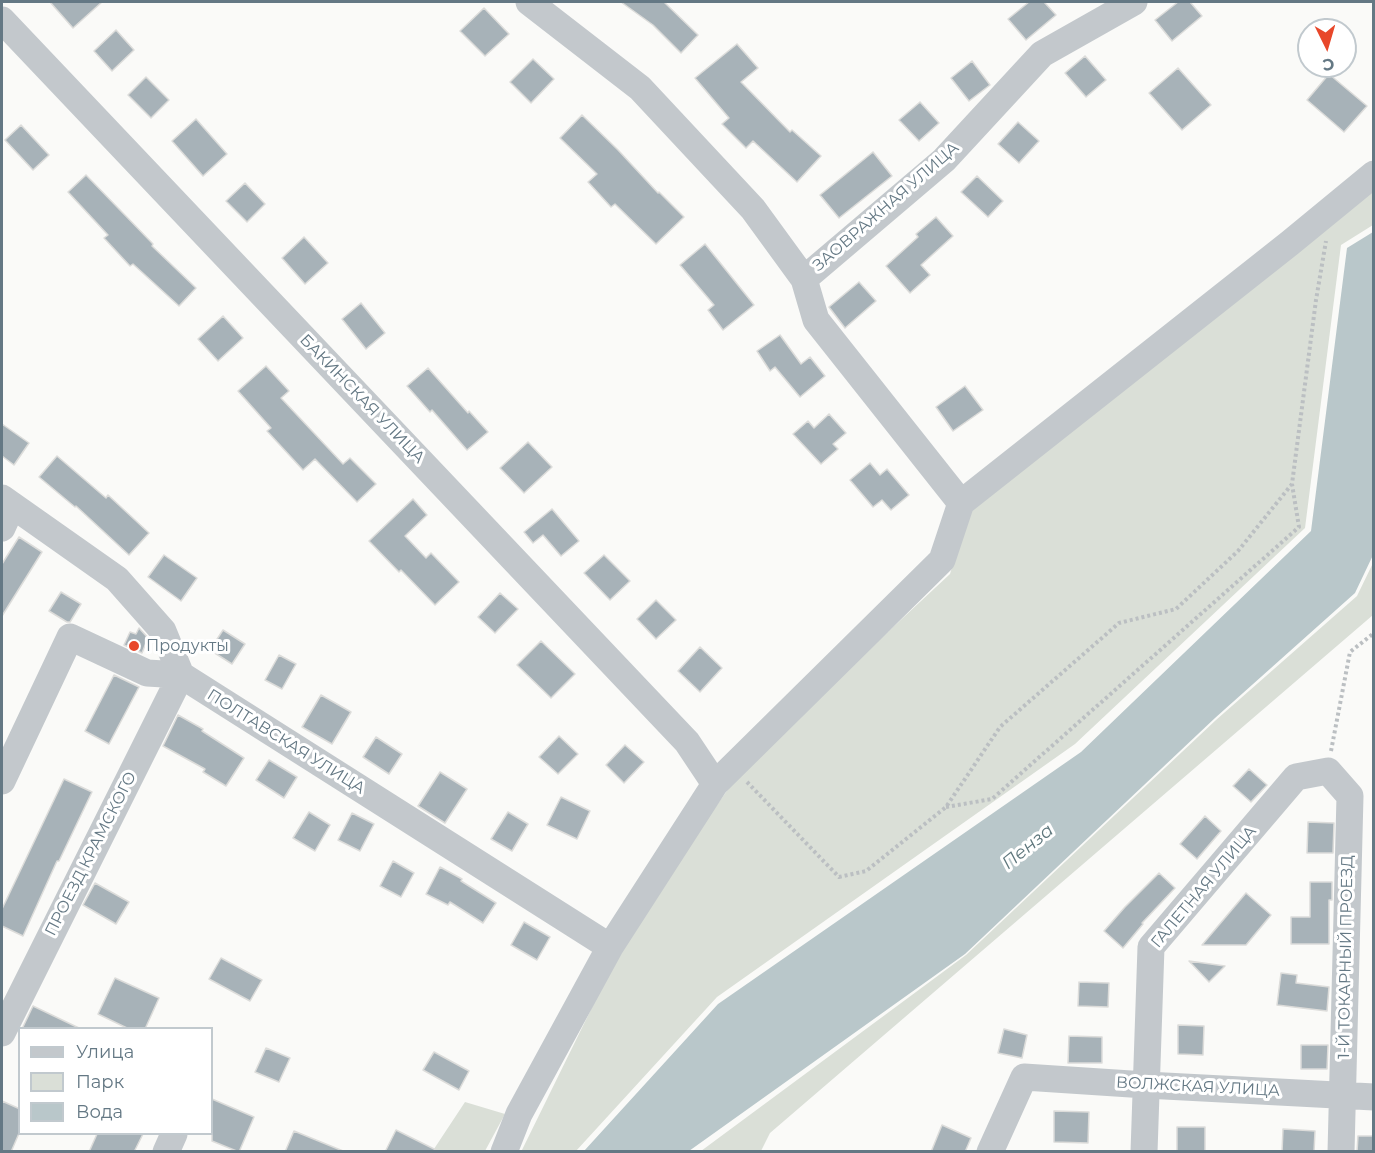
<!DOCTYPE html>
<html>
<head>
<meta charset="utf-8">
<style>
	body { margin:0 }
	#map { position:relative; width:1375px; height:1153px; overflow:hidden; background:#fafaf8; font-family:Montserrat,sans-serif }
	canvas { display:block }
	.frame { position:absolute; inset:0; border:3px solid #647884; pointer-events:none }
	.legend { position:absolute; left:18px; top:1027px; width:195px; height:108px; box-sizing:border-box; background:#fff; border:2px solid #c1c9ce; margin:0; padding:8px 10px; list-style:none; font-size:18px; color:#647884 }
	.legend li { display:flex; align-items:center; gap:12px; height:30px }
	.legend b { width:30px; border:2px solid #c1c9ce }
	.north { position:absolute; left:1297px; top:18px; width:60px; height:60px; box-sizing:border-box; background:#fff; border:2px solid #c1c9ce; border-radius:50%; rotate:175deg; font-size:16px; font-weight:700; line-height:24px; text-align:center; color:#647884 }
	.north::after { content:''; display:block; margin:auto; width:21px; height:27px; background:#e8472a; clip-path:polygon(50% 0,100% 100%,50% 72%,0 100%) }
</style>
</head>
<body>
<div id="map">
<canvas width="1375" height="1153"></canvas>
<div class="frame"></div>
<ul class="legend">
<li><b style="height:8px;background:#c3c8cc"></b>Улица</li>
<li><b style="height:16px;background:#dadfd7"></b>Парк</li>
<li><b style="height:16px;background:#b9c7ca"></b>Вода</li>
</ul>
<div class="north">С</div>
</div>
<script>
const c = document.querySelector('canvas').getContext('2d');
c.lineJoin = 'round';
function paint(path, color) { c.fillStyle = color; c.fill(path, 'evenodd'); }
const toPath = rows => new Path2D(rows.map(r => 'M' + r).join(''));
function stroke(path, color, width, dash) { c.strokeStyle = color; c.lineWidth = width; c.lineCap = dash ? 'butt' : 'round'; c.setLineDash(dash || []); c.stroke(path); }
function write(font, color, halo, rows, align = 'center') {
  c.font = font + ' Montserrat,sans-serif'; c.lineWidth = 6; c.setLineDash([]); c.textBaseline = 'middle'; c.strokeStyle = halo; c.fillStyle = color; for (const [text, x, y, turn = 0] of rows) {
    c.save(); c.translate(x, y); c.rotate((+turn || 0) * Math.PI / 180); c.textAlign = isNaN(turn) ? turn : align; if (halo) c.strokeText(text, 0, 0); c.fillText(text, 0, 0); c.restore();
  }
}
const green = toPath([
	[1373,180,1373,225,1341,245,1305,528,1075,744,717,997,576,1151,521,1152,632,926,745,765,950,574,970,507],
	[1373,563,1373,615,770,1133,761,1151,701,1151,966,955,1216,720,1357,596],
	[465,1102,505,1114,485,1151,432,1152]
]);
const water = toPath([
	[1373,232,1374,553,1355,593,1215,718,965,954,689,1151,584,1151,718,1004,1081,752,1311,531,1347,248]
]);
const building = toPath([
	[50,2,102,2,73,28,50,2],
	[621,2,664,2,698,35,681,53,653,25,621,2],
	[1029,2,1044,2,1056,15,1026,40,1008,19,1029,2],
	[1178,2,1190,2,1202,16,1172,41,1155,20,1178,2],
	[484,8,509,34,485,56,460,31,484,8],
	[116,30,134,50,112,71,94,51,116,30],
	[737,44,758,68,741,82,790,132,792,130,821,156,797,182,753,141,746,148,722,124,729,118,695,78,737,44],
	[1085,56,1106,80,1086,97,1065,73,1085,56],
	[533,59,554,79,531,103,510,82,533,59],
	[972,61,990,85,969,101,951,78,972,61],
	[1178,68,1211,105,1182,130,1149,93,1178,68],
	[1329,74,1367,106,1344,132,1307,100,1329,74],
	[146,77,169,100,151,118,128,95,146,77],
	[920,102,939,123,919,141,899,120,920,102],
	[582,115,618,150,658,193,659,192,684,217,656,244,615,204,611,207,588,182,597,174,560,138,582,115],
	[196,119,227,154,203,176,172,141,196,119],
	[1018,122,1039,141,1019,163,998,144,1018,122],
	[21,125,49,155,33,170,5,140,21,125],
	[873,152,892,176,839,218,820,195,873,152],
	[86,175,153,244,152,246,196,288,179,306,133,264,130,266,104,238,108,235,68,192,86,175],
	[977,176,1003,201,988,217,961,192,977,176],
	[245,183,265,204,247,222,226,201,245,183],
	[936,217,953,236,921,265,930,275,910,293,886,266,918,237,916,234,936,217],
	[304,237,328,263,305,284,282,258,304,237],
	[705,244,754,305,723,330,708,310,714,305,680,265,705,244],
	[859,282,876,301,845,328,829,307,859,282],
	[361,303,385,333,366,349,342,319,361,303],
	[223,316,243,338,218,361,198,339,223,316],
	[780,335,801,364,810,357,825,376,800,397,775,367,770,371,757,351,780,335],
	[266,366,289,391,281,398,343,464,350,458,376,484,357,502,315,459,303,470,267,431,271,428,238,391,266,366],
	[428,368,468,413,469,411,488,432,467,450,432,410,430,412,407,386,428,368],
	[965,386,983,410,953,431,936,407,965,386],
	[829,414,846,433,833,444,838,449,821,464,793,434,808,421,814,428,829,414],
	[2,424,29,443,14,465,2,456,2,424],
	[528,442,552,467,524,493,500,468,528,442],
	[57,456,106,498,108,495,149,533,129,555,76,506,75,507,39,477,57,456],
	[870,463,880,475,887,469,909,495,891,510,882,500,873,507,850,480,870,463],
	[413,499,427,515,405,536,426,558,431,553,459,582,435,605,401,570,399,572,369,541,413,499],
	[552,509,579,541,561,556,543,535,533,543,524,532,552,509],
	[19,537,42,552,2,616,2,564,19,537],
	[164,555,197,578,181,601,148,577,164,555],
	[604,555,630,581,610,600,584,573,604,555],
	[61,592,81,604,70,622,67,622,49,611,61,592],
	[500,593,518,609,495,633,478,617,500,593],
	[656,600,676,620,656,639,637,619,656,600],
	[139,628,148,638,142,653,124,645,130,632,136,634,139,628],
	[223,630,245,644,232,664,210,650,223,630],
	[541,641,575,674,551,698,517,665,541,641],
	[700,647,722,668,700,692,678,671,700,647],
	[279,655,296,664,282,689,265,680,279,655],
	[114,675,139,687,109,744,85,731,114,675],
	[321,695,351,712,332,744,302,727,321,695],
	[178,715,203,729,202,731,244,758,226,786,203,772,205,769,163,746,178,715],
	[559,736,578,754,558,774,539,757,559,736],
	[376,737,402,754,389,774,363,757,376,737],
	[625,745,644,762,624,783,606,765,625,745],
	[269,760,297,777,284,798,256,780,269,760],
	[1249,769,1267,785,1251,802,1233,786,1249,769],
	[440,772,467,789,445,823,418,806,440,772],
	[64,779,92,792,59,861,57,861,23,936,2,926,2,909,64,779],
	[561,797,590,811,577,839,547,825,561,797],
	[309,812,330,825,315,851,293,838,309,812],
	[508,812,528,824,512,851,491,839,508,812],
	[352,813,374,824,360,851,338,840,352,813],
	[1205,816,1221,831,1197,859,1180,844,1205,816],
	[1308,822,1334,823,1333,853,1307,853,1308,822],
	[393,861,414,873,401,897,380,886,393,861],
	[440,867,462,879,461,881,496,903,483,923,450,902,448,905,426,894,440,867],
	[1159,873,1175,888,1142,923,1143,924,1123,948,1104,931,1125,907,1159,873],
	[1310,882,1332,882,1332,900,1329,900,1329,944,1291,944,1291,917,1310,917,1310,882],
	[95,883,129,902,116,924,83,905,95,883],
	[1246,893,1271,915,1246,945,1202,945,1246,893],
	[524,922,550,937,537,960,511,945,524,922],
	[221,958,262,980,250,1001,209,979,221,958],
	[1189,961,1225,966,1209,982,1189,961],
	[1281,973,1297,975,1296,983,1329,987,1327,1011,1277,1005,1281,973],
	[115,978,159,998,145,1029,129,1029,98,1014,115,978],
	[1079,982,1109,983,1108,1007,1078,1006,1079,982],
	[33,1006,81,1029,22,1029,33,1006],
	[1178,1025,1204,1026,1203,1055,1178,1054,1178,1025],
	[1004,1029,1027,1035,1022,1058,998,1053,1004,1029],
	[1069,1036,1102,1037,1102,1063,1068,1063,1069,1036],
	[1301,1045,1328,1045,1327,1069,1301,1069,1301,1045],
	[266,1048,290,1058,279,1082,255,1072,266,1048],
	[434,1052,469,1071,459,1090,423,1070,434,1052],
	[212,1099,254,1117,239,1152,212,1141,212,1099],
	[2,1101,20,1109,20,1131,11,1152,2,1152,2,1101],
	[1054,1111,1089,1112,1088,1143,1054,1142,1054,1111],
	[942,1125,971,1138,965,1152,931,1152,942,1125],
	[1177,1127,1205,1127,1205,1152,1177,1152,1177,1127],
	[1283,1129,1315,1131,1314,1152,1282,1152,1283,1129],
	[396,1130,440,1152,385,1152,396,1130],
	[294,1131,343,1151,343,1152,285,1152,294,1131],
	[97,1134,143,1134,134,1152,89,1152,97,1134],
	[1358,1136,1374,1136,1374,1152,1357,1152,1358,1136]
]);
const path = toPath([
	[1331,751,1350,652,1374,633],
	[747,782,839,877,866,871,946,807,1000,727,1119,623,1176,609,1238,551,1292,484,1316,300,1326,241],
	[946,807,992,799,1299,527,1292,484]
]);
const minor = toPath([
	[529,2,640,88,753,209,804,279,816,320,961,503],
	[2,20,687,742,715,784],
	[804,279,944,160,1042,54,1134,2],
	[2,498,117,579,163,631,181,675,610,947],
	[2,528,12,506],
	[2,781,70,637,147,673,181,675,2,1033],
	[166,1152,174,1134],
	[504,1152,519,1114,610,947,715,784,942,560,961,503,1290,243,1374,174],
	[990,1152,1024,1077,1146,1085,1374,1097],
	[1144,1152,1151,947,1296,777,1328,771,1350,796,1341,1152]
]);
const markers = [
	[134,646,6,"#e8472a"]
];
const streetNames = [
	["ЗАОВРАЖНАЯ УЛИЦА",886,207,-41],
	["БАКИНСКАЯ УЛИЦА",362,399,46],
	["ПОЛТАВСКАЯ УЛИЦА",286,742,32],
	["ПРОЕЗД КРАМСКОГО",91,854,-63],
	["ГАЛЕТНАЯ УЛИЦА",1204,887,-50],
	["1-Й ТОКАРНЫЙ ПРОЕЗД",1346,957,-89],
	["ВОЛЖСКАЯ УЛИЦА",1198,1087,3]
];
const poiNames = [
	["Продукты",146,646]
];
const waterNames = [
	["Пенза",1028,847,-39]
];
paint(green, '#dadfd7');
paint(water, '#b9c7ca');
paint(building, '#a7b2b8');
stroke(building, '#dcdcda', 1.5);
stroke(path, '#bbbfc2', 4, [3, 3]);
stroke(minor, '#c3c8cc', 27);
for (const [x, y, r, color] of markers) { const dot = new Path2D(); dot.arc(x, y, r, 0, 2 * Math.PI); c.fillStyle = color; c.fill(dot); stroke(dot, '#fff', 2); }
write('16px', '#647884', '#fff', streetNames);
write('16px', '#647884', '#fff', poiNames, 'left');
write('italic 18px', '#5f777d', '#fff', waterNames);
</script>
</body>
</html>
